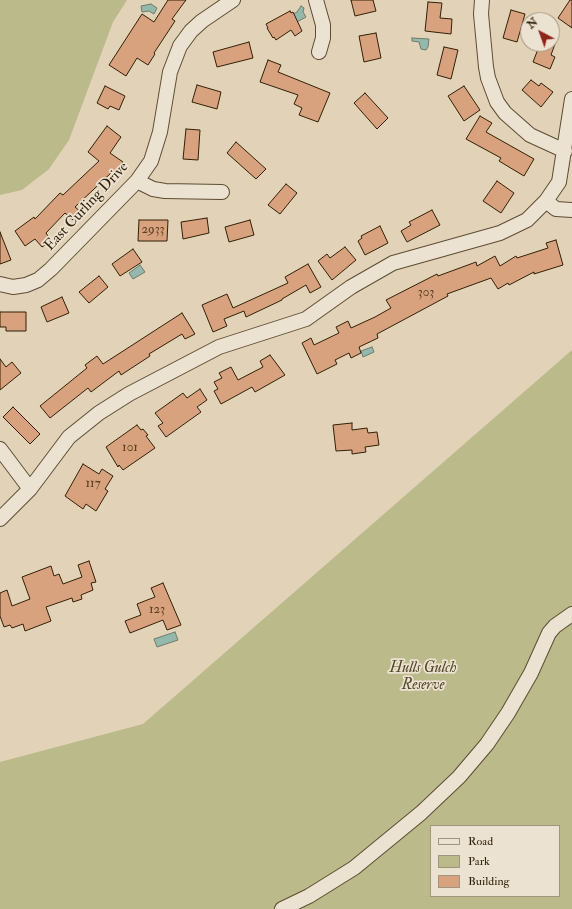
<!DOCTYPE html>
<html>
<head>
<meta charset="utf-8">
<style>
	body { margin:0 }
	#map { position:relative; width:572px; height:909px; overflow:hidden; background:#e2d3b8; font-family:"IM FELL Double Pica",serif }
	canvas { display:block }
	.legend { position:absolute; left:430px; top:825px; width:130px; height:72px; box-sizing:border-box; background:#ece2d1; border:1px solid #a19480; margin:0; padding:5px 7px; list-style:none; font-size:12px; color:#311f06 }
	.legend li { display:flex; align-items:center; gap:8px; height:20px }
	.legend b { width:20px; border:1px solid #a19480 }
	.north { position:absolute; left:520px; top:12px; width:40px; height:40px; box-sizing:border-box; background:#ece2d1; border:1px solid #a19480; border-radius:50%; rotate:319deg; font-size:11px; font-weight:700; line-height:16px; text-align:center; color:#311f06 }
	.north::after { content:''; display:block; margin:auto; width:14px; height:18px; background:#8f2418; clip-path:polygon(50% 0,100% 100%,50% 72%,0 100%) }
</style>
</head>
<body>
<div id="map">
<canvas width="572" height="909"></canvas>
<ul class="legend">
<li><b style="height:5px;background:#ece2d1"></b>Road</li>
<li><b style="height:11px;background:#baba8a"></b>Park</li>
<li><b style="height:11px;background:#d8a27e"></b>Building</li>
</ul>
<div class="north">N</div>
</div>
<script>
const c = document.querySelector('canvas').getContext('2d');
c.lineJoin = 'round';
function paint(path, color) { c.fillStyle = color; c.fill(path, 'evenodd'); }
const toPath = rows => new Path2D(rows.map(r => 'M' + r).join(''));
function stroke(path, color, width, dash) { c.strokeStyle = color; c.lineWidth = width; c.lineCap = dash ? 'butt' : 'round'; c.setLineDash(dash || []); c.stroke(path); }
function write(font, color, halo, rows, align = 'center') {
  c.font = font + ' "IM FELL Double Pica",serif'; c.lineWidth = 3.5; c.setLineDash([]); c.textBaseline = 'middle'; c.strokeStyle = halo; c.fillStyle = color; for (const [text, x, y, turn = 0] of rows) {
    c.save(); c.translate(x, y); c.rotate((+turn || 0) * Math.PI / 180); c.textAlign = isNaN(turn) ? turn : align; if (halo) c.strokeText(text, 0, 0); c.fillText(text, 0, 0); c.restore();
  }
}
const green = toPath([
	[0,0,127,0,113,22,69,140,49,169,22,190,0,195],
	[572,350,572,909,0,909,0,762,143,724],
	[431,826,559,826,559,896,431,896]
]);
const water = toPath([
	[151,4,157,8,154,14,149,11,142,12,141,6,151,4],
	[301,6,304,8,303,12,306,17,295,23,290,16,297,12,301,6],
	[412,38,429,39,428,47,426,50,421,49,419,42,412,41,412,38],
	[140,265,145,272,133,279,129,273,140,265],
	[372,347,374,352,363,357,361,351,372,347],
	[175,632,178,640,157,647,154,639,175,632]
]);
const building = toPath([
	[168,0,186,0,172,19,175,21,154,53,155,54,148,65,137,58,126,76,109,65,142,14,154,22,168,0],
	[351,0,373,0,376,11,355,16,351,0],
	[570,0,572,0,572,28,558,18,570,0],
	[428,2,442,3,440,18,452,19,451,34,425,31,428,2],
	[511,10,525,14,517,42,503,38,511,10],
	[290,11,291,13,293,12,302,31,295,36,291,30,276,40,274,37,273,38,267,28,268,28,266,24,290,11],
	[376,33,381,58,364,62,359,36,376,33],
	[249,42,253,58,217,67,213,52,249,42],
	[540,44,555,44,551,55,555,57,550,69,533,62,540,44],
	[444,47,458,50,451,79,437,75,444,47],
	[268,60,281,65,278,72,330,93,318,122,299,115,302,108,294,104,298,95,260,82,268,60],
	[531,80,539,86,541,83,553,92,541,107,522,90,531,80],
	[197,85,221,92,217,109,192,102,197,85],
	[105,86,125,96,119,110,110,106,108,109,97,103,105,86],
	[464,86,480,110,464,121,448,96,464,86],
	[365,93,388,118,377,129,354,103,365,93],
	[480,116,492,123,486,132,534,159,524,176,499,161,501,158,466,139,480,116],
	[107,126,121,137,110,153,123,162,115,172,113,171,75,207,81,212,73,220,65,213,46,233,51,241,42,247,35,239,25,246,15,231,34,217,35,219,60,193,63,195,99,161,88,152,107,126],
	[186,129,200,130,198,160,183,159,186,129],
	[236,142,266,169,256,179,227,153,236,142],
	[497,181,514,193,501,213,483,201,497,181],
	[286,184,297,193,280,214,268,205,286,184],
	[432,210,440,225,407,242,401,231,411,225,409,222,432,210],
	[207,218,209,233,183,239,181,222,207,218],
	[139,220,168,220,167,241,138,241,139,220],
	[250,220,254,235,229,242,225,227,250,220],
	[380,226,388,243,365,255,358,241,362,238,361,236,380,226],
	[0,232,11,260,0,264,0,232],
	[556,240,563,265,534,274,534,272,509,285,508,283,498,289,491,278,447,294,448,296,377,334,378,338,359,347,361,353,351,358,349,353,335,360,337,364,317,374,302,343,311,338,314,345,339,333,336,327,348,321,351,328,375,317,391,308,386,300,437,274,438,276,476,262,477,266,495,256,500,266,516,256,517,258,548,248,546,243,556,240],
	[345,247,356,260,332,280,318,261,327,254,330,258,345,247],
	[133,249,142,262,120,276,112,264,133,249],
	[308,264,321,287,310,293,306,285,282,299,282,300,246,317,244,311,224,319,227,326,213,332,202,305,227,294,233,308,288,283,285,277,308,264],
	[99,276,108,287,89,303,79,292,99,276],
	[62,297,69,313,47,322,41,307,62,297],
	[0,312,26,312,26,331,6,331,6,327,0,327,0,312],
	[182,313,195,334,185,339,182,334,149,354,150,356,121,375,119,371,91,392,88,388,50,418,40,406,87,368,85,365,97,356,103,364,182,313],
	[270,355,285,375,255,392,252,387,221,404,214,391,218,389,214,382,222,378,219,373,231,367,238,380,263,367,260,361,270,355],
	[0,359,6,367,12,362,21,373,0,390,0,359],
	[200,389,207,400,197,407,201,412,166,437,158,426,163,423,155,413,183,393,187,398,200,389],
	[13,407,40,434,30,444,3,417,13,407],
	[352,423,352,430,367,428,368,433,377,432,379,445,365,447,366,452,352,454,352,450,336,451,333,425,352,423],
	[137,425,141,430,143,429,148,435,146,436,155,448,123,470,119,465,118,467,106,447,137,425],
	[83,464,99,474,102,469,113,476,105,489,108,491,96,511,86,504,83,509,65,496,83,464],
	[89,561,96,582,91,583,93,590,81,595,82,599,73,602,72,598,46,607,51,621,25,631,23,624,12,628,10,625,4,627,0,616,0,593,7,590,12,606,30,599,22,577,51,566,54,576,59,574,63,584,82,577,78,565,89,561],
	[163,583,181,625,167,630,163,620,130,633,125,621,141,615,137,604,155,597,151,588,163,583]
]);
const minor = toPath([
	[316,0,323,25,323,38,319,52],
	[482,0,481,14,486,67,488,78,497,102,505,113,530,135,565,151],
	[137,181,153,189,165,191,222,192],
	[546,201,556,209,572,210],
	[0,284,13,287,26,285,38,280,51,269,137,181,151,161,160,132,170,72,180,46,191,31,202,21,233,0],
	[0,449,30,489],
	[0,519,30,489,69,437,99,413,129,394,219,347,306,319,351,287,393,263,500,233,527,220,546,201,559,182,572,99],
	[282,909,309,896,354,868,421,813,459,777,487,744,508,713,531,673,549,633,555,626,572,614]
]);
const numberNames = [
	["2933",153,230],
	["303",426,293],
	["101",130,448],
	["117",93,484],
	["123",157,610]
];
const streetNames = [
	["East Curling Drive",87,207,-47]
];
const parkNames = [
	["Hulls Gulch",423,669],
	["Reserve",423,686]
];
paint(green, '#baba8a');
paint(water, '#95b8ac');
stroke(water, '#6d7b6a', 1);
paint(building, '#d8a27e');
stroke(building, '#311f06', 1);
stroke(minor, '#5d4c32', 16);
stroke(minor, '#ece2d1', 14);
write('13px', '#5b4024', null, numberNames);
write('15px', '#311f06', '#ece2d1', streetNames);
write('italic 15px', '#534627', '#ece2d1', parkNames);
</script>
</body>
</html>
